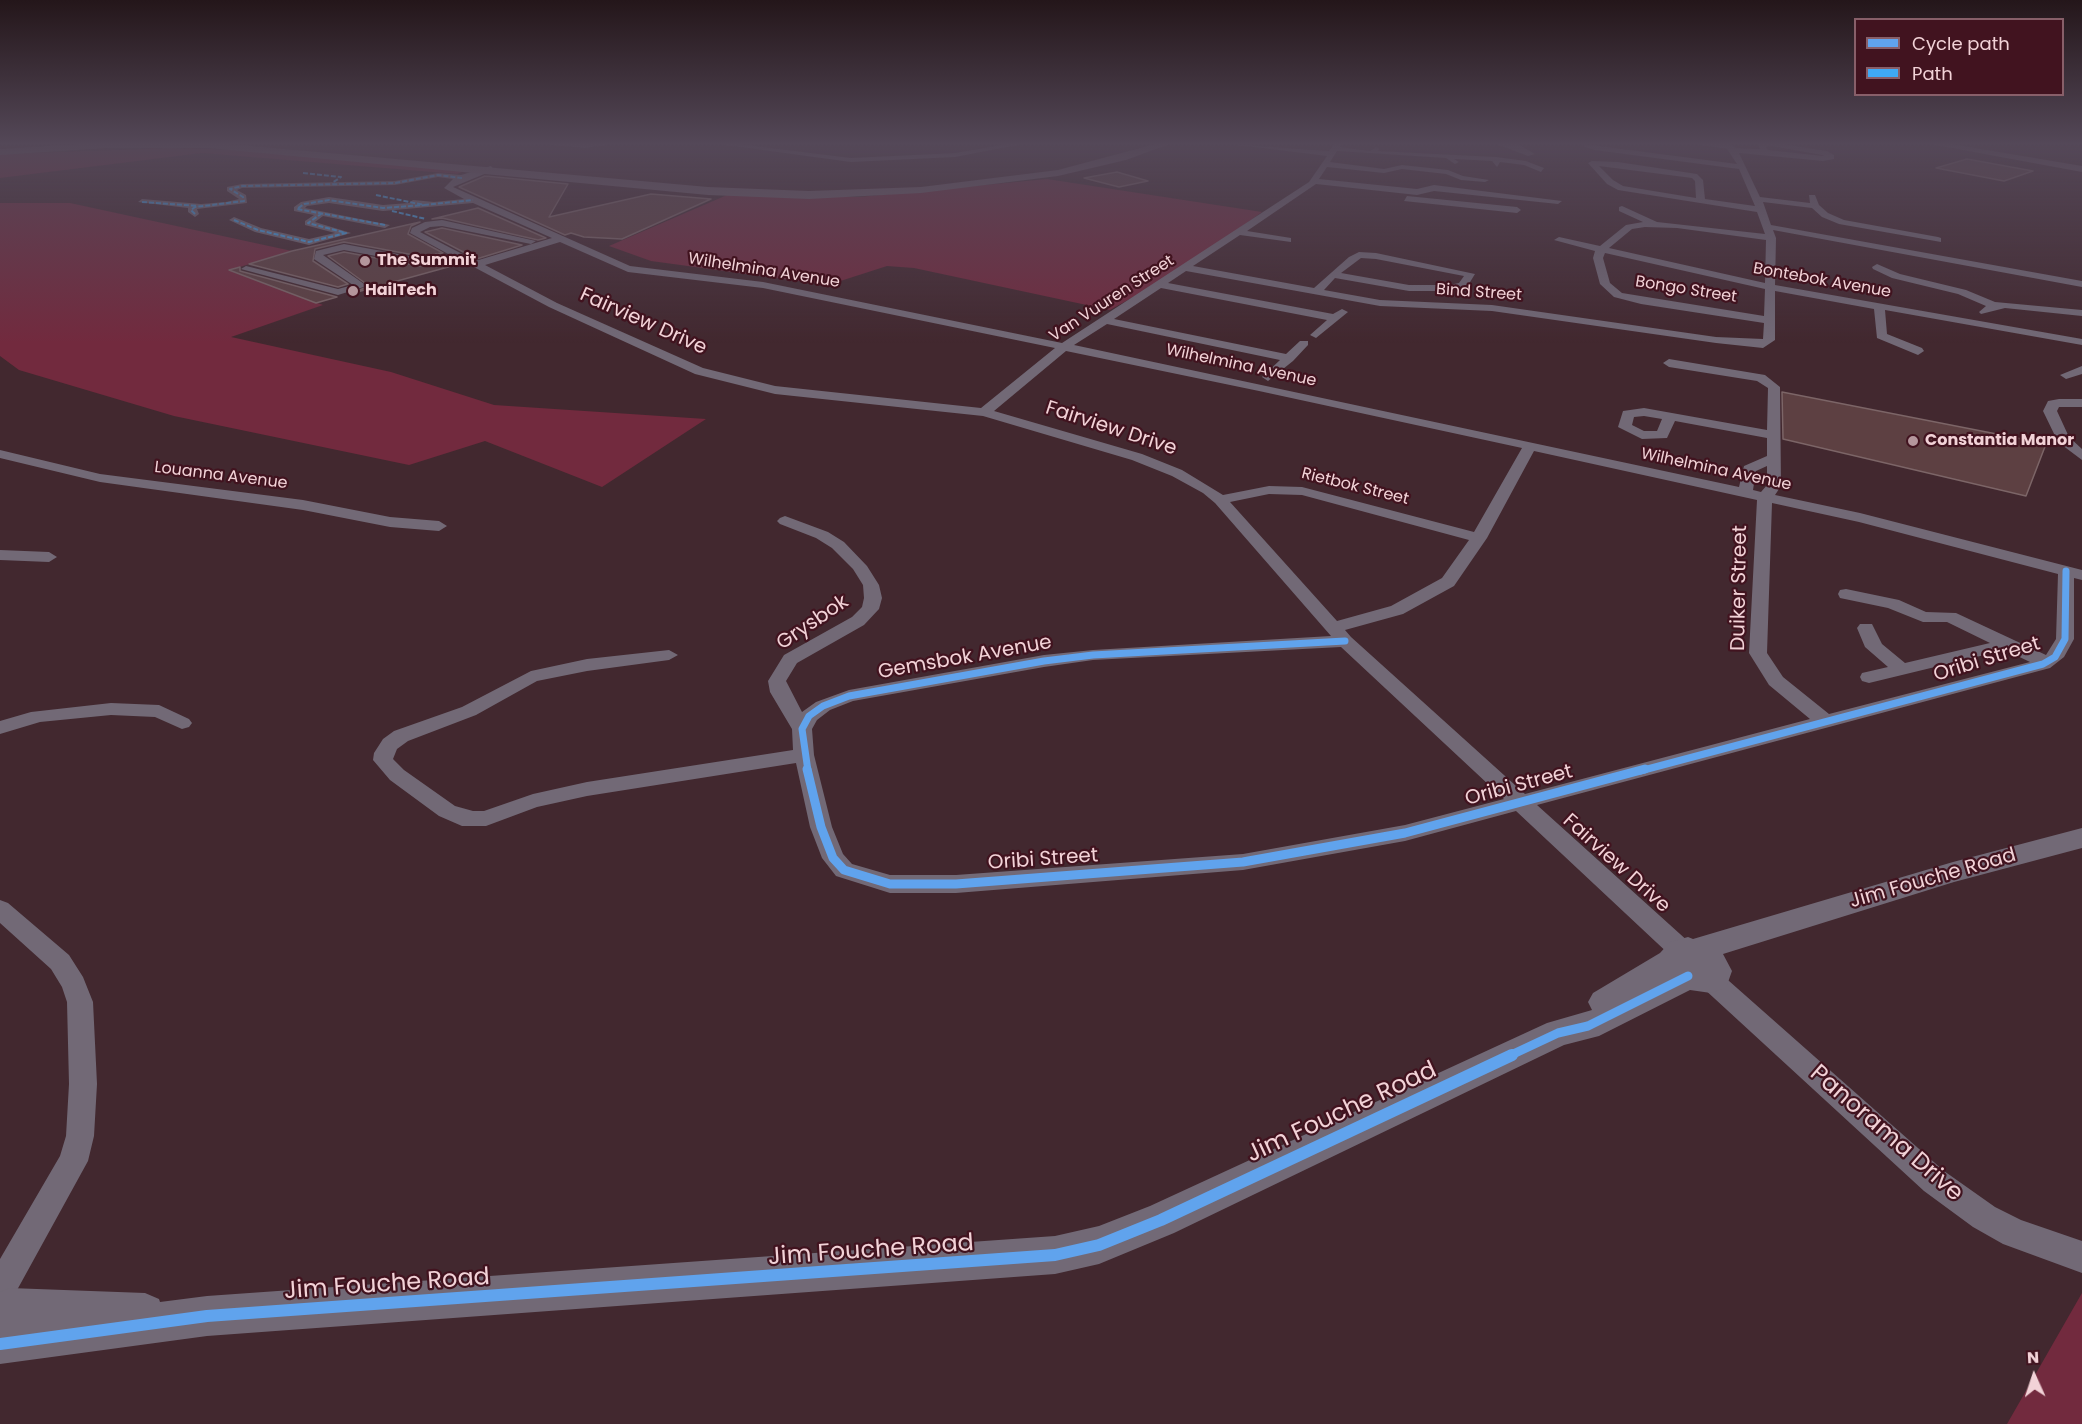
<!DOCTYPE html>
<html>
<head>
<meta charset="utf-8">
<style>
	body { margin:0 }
	#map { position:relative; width:2082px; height:1424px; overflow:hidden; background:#42282f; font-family:Poppins,sans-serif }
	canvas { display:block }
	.legend { position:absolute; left:1854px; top:18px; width:210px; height:78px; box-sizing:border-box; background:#41131f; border:2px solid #885f69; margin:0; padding:8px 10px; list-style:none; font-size:18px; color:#f2d2d7 }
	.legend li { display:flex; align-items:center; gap:12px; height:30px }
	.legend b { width:30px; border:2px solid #885f69 }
	.north { position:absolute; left:2004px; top:1346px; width:60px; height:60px; -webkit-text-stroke:4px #41131f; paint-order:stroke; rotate:357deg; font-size:16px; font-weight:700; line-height:24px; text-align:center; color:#f2d2d7 }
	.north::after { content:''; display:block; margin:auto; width:21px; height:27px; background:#f2d2d7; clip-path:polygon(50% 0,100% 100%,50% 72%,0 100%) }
</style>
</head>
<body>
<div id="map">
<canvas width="2082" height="1424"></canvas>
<ul class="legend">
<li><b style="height:8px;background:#60a3ed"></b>Cycle path</li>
<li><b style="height:8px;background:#3fa9f5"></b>Path</li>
</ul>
<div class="north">N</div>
</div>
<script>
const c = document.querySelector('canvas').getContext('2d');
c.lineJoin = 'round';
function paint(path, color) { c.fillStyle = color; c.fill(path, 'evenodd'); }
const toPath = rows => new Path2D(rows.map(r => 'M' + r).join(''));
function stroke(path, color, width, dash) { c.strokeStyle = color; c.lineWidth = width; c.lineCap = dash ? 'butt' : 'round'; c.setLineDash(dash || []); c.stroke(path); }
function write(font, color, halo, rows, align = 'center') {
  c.font = font + ' Poppins,sans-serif'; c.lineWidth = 4.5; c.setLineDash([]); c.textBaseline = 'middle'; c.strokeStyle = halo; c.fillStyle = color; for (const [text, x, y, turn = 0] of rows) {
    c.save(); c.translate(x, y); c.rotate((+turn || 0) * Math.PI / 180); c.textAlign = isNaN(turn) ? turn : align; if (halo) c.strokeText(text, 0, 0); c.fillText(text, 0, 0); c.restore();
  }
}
const green = toPath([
	[169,148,249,150,467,170,457,174,202,153,0,178,0,154],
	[1047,179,1262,212,1185,268,1110,310,914,268,887,266,828,285,651,261,609,246,727,195,859,197],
	[0,203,70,203,292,251,230,270,323,305,231,337,391,372,494,405,706,419,602,487,485,441,409,465,174,416,19,370,0,356],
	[2082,1293,2082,1424,2007,1424]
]);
const building = toPath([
	[1967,159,2033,171,2004,181,1936,168,1967,159],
	[1117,172,1148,181,1119,187,1084,178,1117,172],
	[485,176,568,184,549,217,651,194,711,199,622,239,584,237,571,233,565,235,459,187,485,176],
	[478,208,546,238,538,240,442,218,432,219,478,208],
	[420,222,411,226,408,234,443,253,419,256,344,242,315,249,313,261,348,284,338,287,249,264,292,251,420,222],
	[442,228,522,245,470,261,469,255,425,232,442,228],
	[344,252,419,266,459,264,350,294,369,286,328,256,344,252],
	[240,267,240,271,337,297,316,303,229,270,240,267],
	[1782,392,2012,437,2046,444,2026,496,1783,439,1782,392]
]);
const minor = toPath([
	[544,144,612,144,585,148,544,144],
	[718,144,739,144,851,158,955,153,1007,144,1023,144,955,157,851,162,718,144],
	[1229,144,1329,151,1334,144,1342,144,1340,147,1370,151,1376,147,1380,149,1378,151,1496,157,1526,161,1544,168,1541,172,1524,165,1500,162,1497,167,1492,161,1454,159,1459,162,1455,164,1446,158,1337,151,1330,162,1384,169,1402,165,1448,170,1463,176,1489,180,1485,182,1461,180,1446,174,1402,169,1384,173,1327,167,1319,179,1417,189,1434,185,1562,201,1558,204,1434,191,1417,195,1316,184,1247,231,1291,238,1291,242,1240,235,1193,266,1314,288,1349,257,1359,252,1376,253,1475,274,1467,287,1449,291,1409,291,1335,278,1324,290,1380,300,1492,305,1716,337,1763,339,1764,323,1641,304,1614,297,1600,284,1593,258,1595,251,1554,240,1559,237,1600,246,1626,225,1643,222,1619,211,1619,207,1622,206,1657,222,1765,234,1757,212,1618,190,1607,184,1588,163,1592,161,1618,162,1697,174,1703,180,1705,199,1755,206,1739,169,1594,150,1584,147,1584,144,1737,164,1727,149,1696,144,1730,144,1736,148,1760,149,1757,144,1783,144,1827,151,1834,155,1834,159,1823,161,1739,153,1760,197,1810,203,1809,195,1815,195,1819,205,1828,213,1844,220,1938,237,1941,238,1941,242,1839,224,1822,217,1812,208,1763,202,1771,225,2082,281,2082,287,1773,230,1776,238,1775,285,2082,339,2082,345,1885,310,1887,334,1922,348,1924,351,1918,355,1877,338,1874,309,1775,291,1775,340,1763,348,1716,343,1492,311,1380,306,1186,271,1168,283,1333,314,1342,309,1348,312,1316,338,1310,335,1327,320,1161,288,1114,319,1286,354,1300,341,1308,341,1308,345,1293,361,1268,381,1262,377,1280,360,1107,324,1074,345,1739,487,1744,466,1767,456,1767,438,1675,421,1667,438,1642,439,1618,427,1623,411,1644,408,1767,430,1768,388,1757,381,1669,367,1663,363,1669,359,1765,375,1780,387,1781,486,1775,495,1860,513,2082,570,2082,580,2074,578,2074,639,2064,657,2050,668,1537,805,1690,943,1693,950,1690,957,1681,960,1672,957,1516,811,1405,841,1243,870,956,893,890,893,836,876,822,858,810,827,796,763,587,796,537,807,486,826,462,826,439,816,390,780,373,760,374,753,383,739,394,731,462,707,531,671,587,659,669,650,678,655,669,660,587,671,537,681,476,715,408,741,397,749,393,759,404,770,455,806,473,811,484,811,533,794,587,782,793,750,792,729,770,692,768,681,784,655,852,617,862,607,864,598,863,585,853,569,832,548,816,538,780,524,777,521,780,518,785,516,828,532,844,542,867,566,879,585,882,598,879,609,864,625,797,663,786,681,802,712,816,702,849,690,1044,655,1093,650,1331,636,1215,503,1203,493,1172,476,1132,460,983,416,775,394,695,374,549,307,472,266,472,262,552,238,473,203,383,211,329,203,307,206,305,208,390,225,385,228,323,216,315,222,351,233,309,245,255,232,229,220,234,217,261,228,309,239,335,233,305,225,305,221,314,215,294,211,294,207,301,202,329,197,383,205,409,203,413,200,434,202,464,199,444,188,453,179,438,177,395,185,242,188,237,190,246,195,247,203,197,209,199,214,195,217,188,212,188,208,138,202,142,199,201,204,226,202,239,199,227,191,227,187,242,184,395,181,438,173,461,175,491,166,494,170,453,187,630,266,763,282,1062,343,1309,182,1327,156,1229,144],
	[1771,146,1822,155,1824,156,1768,150,1766,147,1771,146],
	[1599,166,1692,178,1695,181,1696,198,1623,186,1613,180,1599,166],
	[1645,227,1677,228,1766,240,1765,283,1609,248,1632,229,1645,227],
	[560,242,628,272,763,288,1055,348,981,408,775,386,703,368,557,303,485,265,560,242],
	[1605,253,1765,289,1764,316,1622,293,1610,283,1603,258,1605,253],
	[1361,258,1376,259,1464,276,1459,283,1449,285,1409,285,1341,273,1361,258],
	[1066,351,1259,391,1522,448,1474,532,1302,487,1269,486,1223,495,1182,470,1142,454,994,411,1066,351],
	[1644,416,1662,419,1657,431,1644,431,1632,425,1634,417,1644,416],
	[1534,451,1757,500,1749,653,1769,685,1810,719,1525,794,1351,637,1345,630,1403,614,1454,586,1487,538,1534,451],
	[1767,466,1767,485,1761,492,1753,490,1756,471,1767,466],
	[1269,494,1302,495,1469,540,1442,578,1391,606,1337,621,1230,502,1269,494],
	[1772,503,1859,522,2058,574,2056,639,2046,655,1956,613,1926,612,1899,600,1846,589,1840,590,1838,594,1840,598,1888,608,1923,622,1947,622,1990,643,1905,663,1882,644,1872,624,1860,624,1857,628,1865,647,1888,667,1862,673,1860,677,1862,681,1869,683,2005,650,2030,662,1829,714,1783,677,1767,653,1772,503],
	[1341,647,1504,799,1405,825,1243,854,956,875,890,875,852,864,843,854,832,827,814,755,812,729,817,720,830,710,853,701,1044,667,1093,660,1341,647],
	[1496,144,1518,144,1535,154,1528,156,1496,144],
	[1407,196,1517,207,1521,210,1517,213,1404,201,1407,196],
	[442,220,536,241,531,244,442,226,430,227,420,232,468,257,468,261,419,264,344,250,323,255,367,286,338,295,241,269,246,266,338,289,353,285,314,259,316,251,344,244,419,258,450,255,410,233,412,228,425,222,442,220],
	[1877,264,1900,274,1966,290,1995,302,2082,310,2082,316,2005,308,1981,314,1979,312,1986,306,1958,294,1892,278,1873,269,1872,267,1877,264],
	[2082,366,2082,374,2066,379,2060,375,2082,366],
	[2059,399,2082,399,2082,407,2059,407,2057,411,2069,437,2082,449,2082,460,2058,442,2043,411,2048,401,2059,399],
	[0,450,100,474,303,500,390,517,439,521,447,526,439,531,390,527,303,510,100,482,0,458,0,450],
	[0,550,49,552,57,557,49,562,0,560,0,550],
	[111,703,159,705,189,719,192,723,189,727,182,729,155,717,111,715,40,722,0,734,0,721,31,712,111,703],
	[0,900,8,903,69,955,83,977,93,1002,97,1084,94,1136,88,1161,11,1301,0,1306,0,1259,60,1156,66,1136,69,1084,67,1002,62,987,51,969,0,923,0,900],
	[1711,970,1720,973,1944,1171,1995,1207,2021,1220,2082,1241,2082,1273,2003,1244,1973,1227,1924,1191,1702,987,1698,980,1702,973,1711,970]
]);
const tertiary = toPath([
	[2082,828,2082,848,1954,882,1723,954,1732,971,1727,985,1722,989,1711,993,1690,990,1599,1036,1564,1045,1174,1233,1099,1264,1055,1274,207,1336,0,1364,0,1292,10,1288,145,1293,159,1299,160,1302,207,1296,1055,1236,1099,1226,1150,1206,1547,1023,1592,1010,1588,1002,1593,993,1660,953,1670,942,1688,937,1693,939,1953,862,2082,828]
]);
const secondary = toPath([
	[79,144,229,144,708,187,809,191,921,187,1058,170,1155,144,1170,144,1126,160,1058,176,921,193,809,199,708,195,208,148,109,148,0,155,0,149,79,144],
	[1930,144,1952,144,2082,166,2082,172,1930,144]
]);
const quiet = toPath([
	[303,173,341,177,332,183],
	[376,195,424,205,473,200],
	[142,202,198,206],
	[392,211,426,219],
	[195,214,191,210,195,207,244,201,243,197,230,189,242,186,395,183,438,175,462,178],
	[234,220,258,230,309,242,346,233,308,223,321,214],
	[385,225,297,209,304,204,329,200,383,208,424,205]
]);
const cyclewayFar2 = toPath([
	[808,771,802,729,809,716,823,706,849,696,1044,661,1093,655,1345,641],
	[1640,771,2043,664,2055,657,2065,639,2066,571]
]);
const cyclewayFar1 = toPath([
	[807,769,821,827,833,858,844,870,890,884,956,884,1243,862,1405,833,1645,769],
	[1509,1056,1558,1033,1588,1026,1688,976]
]);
const cycleway = toPath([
	[0,1344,207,1316,1055,1255,1099,1245,1161,1220,1512,1055]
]);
const markers = [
	[365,261,6,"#b4969c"],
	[353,291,6,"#b4969c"],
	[1913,441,6,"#b4969c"]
];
const farPoinames = [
	["The Summit",377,261],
	["HailTech",365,291],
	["Constantia Manor",1925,441]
];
const farStreetnames = [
	["Wilhelmina Avenue",764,271,9],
	["Bontebok Avenue",1822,281,10],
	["Bongo Street",1686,290,9],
	["Bind Street",1479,293,4],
	["Van Vuuren Street",1112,299,-33],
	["Wilhelmina Avenue",1241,366,12],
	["Wilhelmina Avenue",1716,470,12],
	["Louanna Avenue",221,476,7],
	["Rietbok Street",1355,487,14]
];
const streetNames = [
	["Fairview Drive",643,322,24],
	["Fairview Drive",1111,429,18],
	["Duiker Street",1740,588,-89],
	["Grysbok",813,623,-34],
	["Gemsbok Avenue",965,658,-10],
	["Oribi Street",1987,660,-17],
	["Oribi Street",1519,786,-15],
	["Oribi Street",1043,860,-4],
	["Fairview Drive",1616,864,42],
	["Jim Fouche Road",1933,879,-16]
];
const nearStreetnames = [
	["Jim Fouche Road",1342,1113,-25],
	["Panorama Drive",1886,1134,41],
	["Jim Fouche Road",871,1251,-4],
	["Jim Fouche Road",387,1285,-4]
];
paint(green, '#722a3e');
paint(building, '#5d4042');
stroke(building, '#7c6567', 1.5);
paint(minor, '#726976');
paint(tertiary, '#726976');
paint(secondary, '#70616d');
stroke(quiet, '#3fa9f5', 2, [5, 2]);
stroke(cyclewayFar2, '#60a3ed', 7);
stroke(cyclewayFar1, '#60a3ed', 9);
stroke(cycleway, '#60a3ed', 12);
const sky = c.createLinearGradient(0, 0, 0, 343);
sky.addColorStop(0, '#24161a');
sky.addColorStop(0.42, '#544858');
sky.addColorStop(1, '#54485800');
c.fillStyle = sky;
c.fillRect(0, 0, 2082, 343);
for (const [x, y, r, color] of markers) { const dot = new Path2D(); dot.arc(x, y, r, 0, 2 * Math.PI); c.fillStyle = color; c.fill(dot); stroke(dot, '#41131f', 2); }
write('bold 16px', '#f2d2d7', '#41131f', farPoinames, 'left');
write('16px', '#f2d2d7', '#41131f', farStreetnames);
write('20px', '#f2d2d7', '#41131f', streetNames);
write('24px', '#f2d2d7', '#41131f', nearStreetnames);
</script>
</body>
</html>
